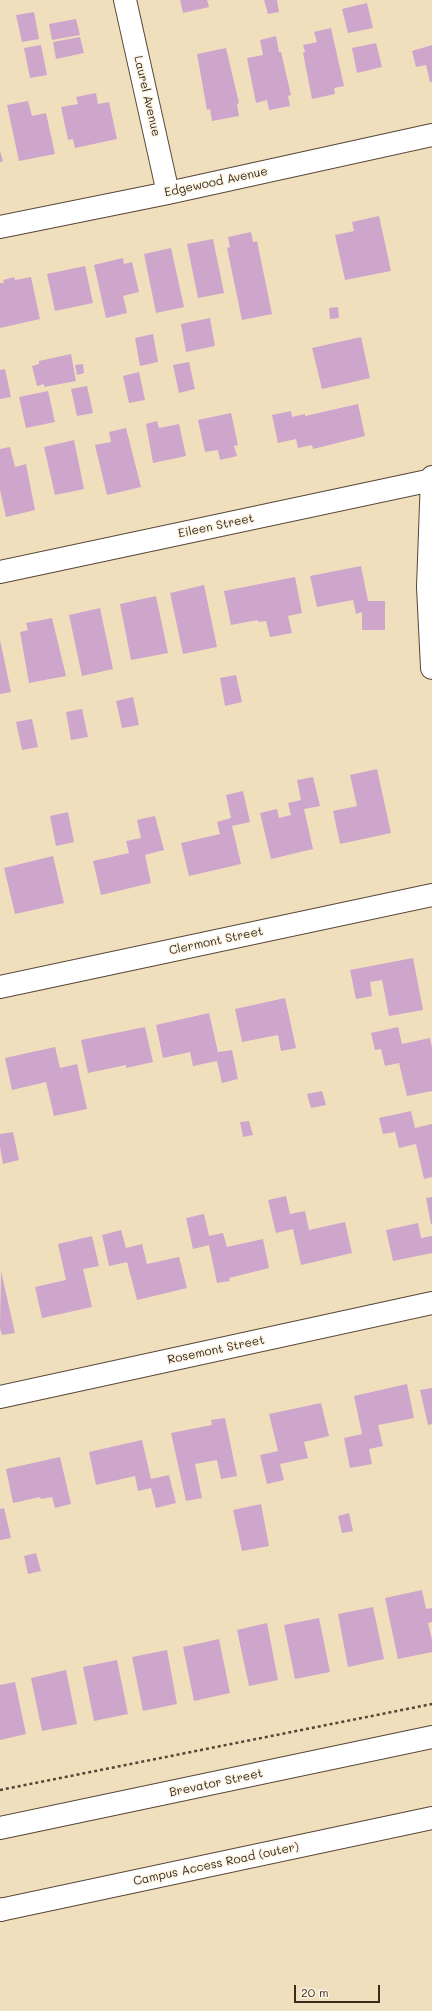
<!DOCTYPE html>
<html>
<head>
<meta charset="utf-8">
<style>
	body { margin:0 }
	#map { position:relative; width:432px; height:2011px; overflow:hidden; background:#efdfbd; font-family:Mali,sans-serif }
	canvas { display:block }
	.scale { position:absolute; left:294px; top:1985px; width:86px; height:18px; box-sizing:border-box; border:2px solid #3b2a1e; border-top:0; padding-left:5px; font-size:12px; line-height:14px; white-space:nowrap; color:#3b2a1e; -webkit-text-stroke:3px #fcf5e5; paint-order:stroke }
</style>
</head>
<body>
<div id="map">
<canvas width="432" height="2011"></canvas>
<div class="scale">20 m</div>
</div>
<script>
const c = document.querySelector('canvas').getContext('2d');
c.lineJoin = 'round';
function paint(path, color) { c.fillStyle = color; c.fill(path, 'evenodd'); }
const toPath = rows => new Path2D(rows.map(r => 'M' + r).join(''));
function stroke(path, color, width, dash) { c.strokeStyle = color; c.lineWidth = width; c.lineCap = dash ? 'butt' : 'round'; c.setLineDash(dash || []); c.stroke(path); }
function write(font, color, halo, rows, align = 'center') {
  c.font = font + ' Mali,sans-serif'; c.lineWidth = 3; c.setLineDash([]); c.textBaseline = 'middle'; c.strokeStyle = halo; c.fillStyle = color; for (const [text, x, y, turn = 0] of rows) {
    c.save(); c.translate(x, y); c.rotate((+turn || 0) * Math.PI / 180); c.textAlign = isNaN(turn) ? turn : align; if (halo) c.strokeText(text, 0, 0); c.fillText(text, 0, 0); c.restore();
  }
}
const building = toPath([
	[180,0,207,0,209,7,183,13],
	[264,0,277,0,279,12,268,14],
	[367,3,373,28,348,33,342,9],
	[34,12,39,39,22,42,16,15],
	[76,19,80,35,52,40,49,24],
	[331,28,344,86,334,88,335,94,312,99,303,53,305,52,303,45,317,42,314,32],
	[276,36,279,52,281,52,291,95,288,96,290,106,269,110,267,100,256,103,247,58,263,55,260,40],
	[80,37,84,53,56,59,53,42],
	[376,43,382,67,357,73,352,48],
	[41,45,47,75,30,78,24,48],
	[432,45,432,82,430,82,426,65,416,67,412,51],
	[226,48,239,103,237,104,239,116,212,121,210,109,207,110,197,54],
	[96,93,98,104,109,102,117,139,75,148,73,139,68,140,61,107,78,104,76,97],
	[28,101,32,116,46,113,55,154,19,161,7,105],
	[0,151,3,161,0,162],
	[379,216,391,271,345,280,335,235,354,231,352,222],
	[251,232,253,242,257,241,272,314,242,320,227,248,230,247,228,237],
	[213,239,224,293,198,298,187,244],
	[171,248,184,307,156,313,144,254],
	[123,258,124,264,132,262,139,292,123,296,127,313,106,318,94,265],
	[85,266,93,303,55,311,47,274],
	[14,277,15,280,31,277,40,319,0,328,0,283,4,283,3,280],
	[338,307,339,318,330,319,329,308],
	[210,318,215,346,186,352,181,324],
	[153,334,158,362,140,366,135,338],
	[361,337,370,378,322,389,312,348],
	[71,354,76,381,44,387,44,384,37,386,32,366,39,364,39,361],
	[189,362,195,389,179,393,173,365],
	[83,364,84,373,77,375,75,365],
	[5,369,11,397,0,399,0,370],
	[139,372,145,400,129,403,123,376],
	[87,386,93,413,77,416,71,389],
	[48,391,55,422,26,428,19,397],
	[358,404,365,436,313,449,312,445,298,448,296,439,278,443,272,415,291,411,292,417,305,414,305,416],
	[231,413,238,445,234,446,237,456,220,460,218,450,205,452,198,420],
	[157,421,159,428,179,424,186,456,153,463,146,424],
	[126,428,141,487,107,495,95,445,111,442,109,432],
	[74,440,84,489,55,495,44,447],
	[10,447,15,467,26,464,35,510,6,517,0,490,0,449],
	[361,566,368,601,385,601,385,630,362,630,362,612,356,614,353,600,317,607,310,576],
	[295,577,302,613,288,616,292,633,270,637,266,621,258,622,258,620,231,625,224,591],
	[204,585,217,647,183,654,170,593],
	[156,596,168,653,131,660,120,604],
	[100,608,113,669,82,676,69,615],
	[52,618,66,676,29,683,20,632,28,630,26,623],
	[0,640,11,692,0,694],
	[236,675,242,702,225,706,220,678],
	[133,697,139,725,122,728,116,701],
	[82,709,88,737,71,740,66,712],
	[32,719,38,747,22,750,16,722],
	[377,769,391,833,340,844,333,811,357,806,350,775],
	[313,777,320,806,304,809,313,849,271,859,260,813,277,809,279,818,291,815,288,803,301,800,297,780],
	[243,791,250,822,232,826,241,864,189,876,181,843,220,834,217,822,231,818,226,795],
	[68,812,74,842,56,846,50,816],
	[155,816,164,850,145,855,151,883,101,895,93,861,129,853,126,841,141,838,137,820],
	[53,856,64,903,15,914,4,868],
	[413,958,423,1010,389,1016,382,980,370,982,372,996,356,999,350,970],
	[285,998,296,1048,281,1051,278,1035,242,1042,235,1009],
	[209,1013,218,1052,232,1050,238,1079,222,1083,217,1061,193,1066,190,1052,163,1058,156,1025],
	[145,1027,153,1062,126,1068,126,1065,88,1073,81,1040],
	[398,1027,402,1044,430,1038,432,1048,432,1091,407,1096,399,1063,385,1066,381,1049,375,1050,371,1033],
	[55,1047,60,1068,77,1064,87,1109,54,1116,46,1082,12,1090,5,1058],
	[322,1091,326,1105,311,1108,307,1094],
	[411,1111,415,1128,432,1124,432,1177,424,1179,416,1144,399,1148,395,1132,383,1134,379,1118],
	[249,1121,253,1135,243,1137,240,1122],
	[13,1132,19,1160,3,1164,0,1147,0,1134],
	[286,1196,290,1214,305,1211,309,1230,345,1222,352,1253,301,1265,293,1229,276,1233,268,1200],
	[432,1197,432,1224,431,1224,426,1198],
	[204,1214,209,1236,223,1233,227,1247,263,1239,269,1268,229,1278,230,1281,217,1283,209,1245,193,1249,186,1218],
	[418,1223,421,1238,432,1236,432,1253,393,1261,386,1230],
	[121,1230,126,1248,142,1244,147,1264,179,1257,187,1288,137,1300,127,1262,109,1266,102,1235],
	[92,1236,99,1266,83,1269,92,1307,42,1318,35,1287,66,1280,58,1244],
	[1,1271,15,1333,2,1335,0,1328],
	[407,1384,414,1418,378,1425,383,1446,369,1449,372,1464,350,1468,344,1438,362,1434,354,1396],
	[432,1388,432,1424,428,1425,420,1390],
	[321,1403,329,1436,304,1442,308,1458,280,1464,284,1480,267,1484,260,1455,278,1451,269,1414],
	[225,1418,237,1476,221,1479,217,1460,195,1464,202,1498,186,1501,171,1433,212,1425,211,1420],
	[142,1440,151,1479,169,1475,176,1503,156,1508,151,1488,138,1491,135,1476,96,1485,89,1452],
	[60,1457,71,1504,55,1508,52,1497,41,1499,40,1497,13,1503,6,1469],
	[261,1504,269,1546,242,1551,233,1510],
	[4,1508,11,1538,0,1540,0,1509],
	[349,1513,353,1531,342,1533,338,1516],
	[36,1553,41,1571,28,1574,24,1556],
	[422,1590,426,1609,432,1608,432,1622,428,1623,432,1640,432,1652,398,1659,385,1598],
	[373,1607,384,1659,348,1667,338,1614],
	[319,1618,330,1672,295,1679,284,1625],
	[267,1623,278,1680,249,1686,237,1630],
	[219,1639,230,1693,194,1701,183,1647],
	[167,1650,177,1704,143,1711,132,1657],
	[117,1660,128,1714,94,1721,83,1667],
	[66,1670,77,1724,42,1731,31,1678],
	[15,1682,26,1734,0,1740,0,1685]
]);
const path = toPath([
	[0,1790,432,1704]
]);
const street = toPath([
	[125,0,168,193],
	[0,227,168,193,432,135],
	[432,477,428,587,432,668],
	[0,572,432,480],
	[0,987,432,895],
	[0,1397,432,1303]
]);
const secondary = toPath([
	[0,1828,432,1737],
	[0,1910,432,1818]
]);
const highway = toPath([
	[0,1910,3,1909]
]);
const streetNames = [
	["Laurel Avenue",147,96,77],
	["Edgewood Avenue",216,182,-12],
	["Eileen Street",216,526,-12],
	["Clermont Street",216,941,-12],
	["Rosemont Street",216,1350,-12],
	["Brevator Street",216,1783,-12],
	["Campus Access Road (outer)",216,1864,-12]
];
paint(building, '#cea6cc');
stroke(street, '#564536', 24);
stroke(secondary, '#564536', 24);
stroke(highway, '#564536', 24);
stroke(path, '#564536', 2.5, [3, 3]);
stroke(street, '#fff', 22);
stroke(secondary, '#fff', 22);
stroke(highway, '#fff', 22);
write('12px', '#3b2a1e', '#fcf5e5', streetNames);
</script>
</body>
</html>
